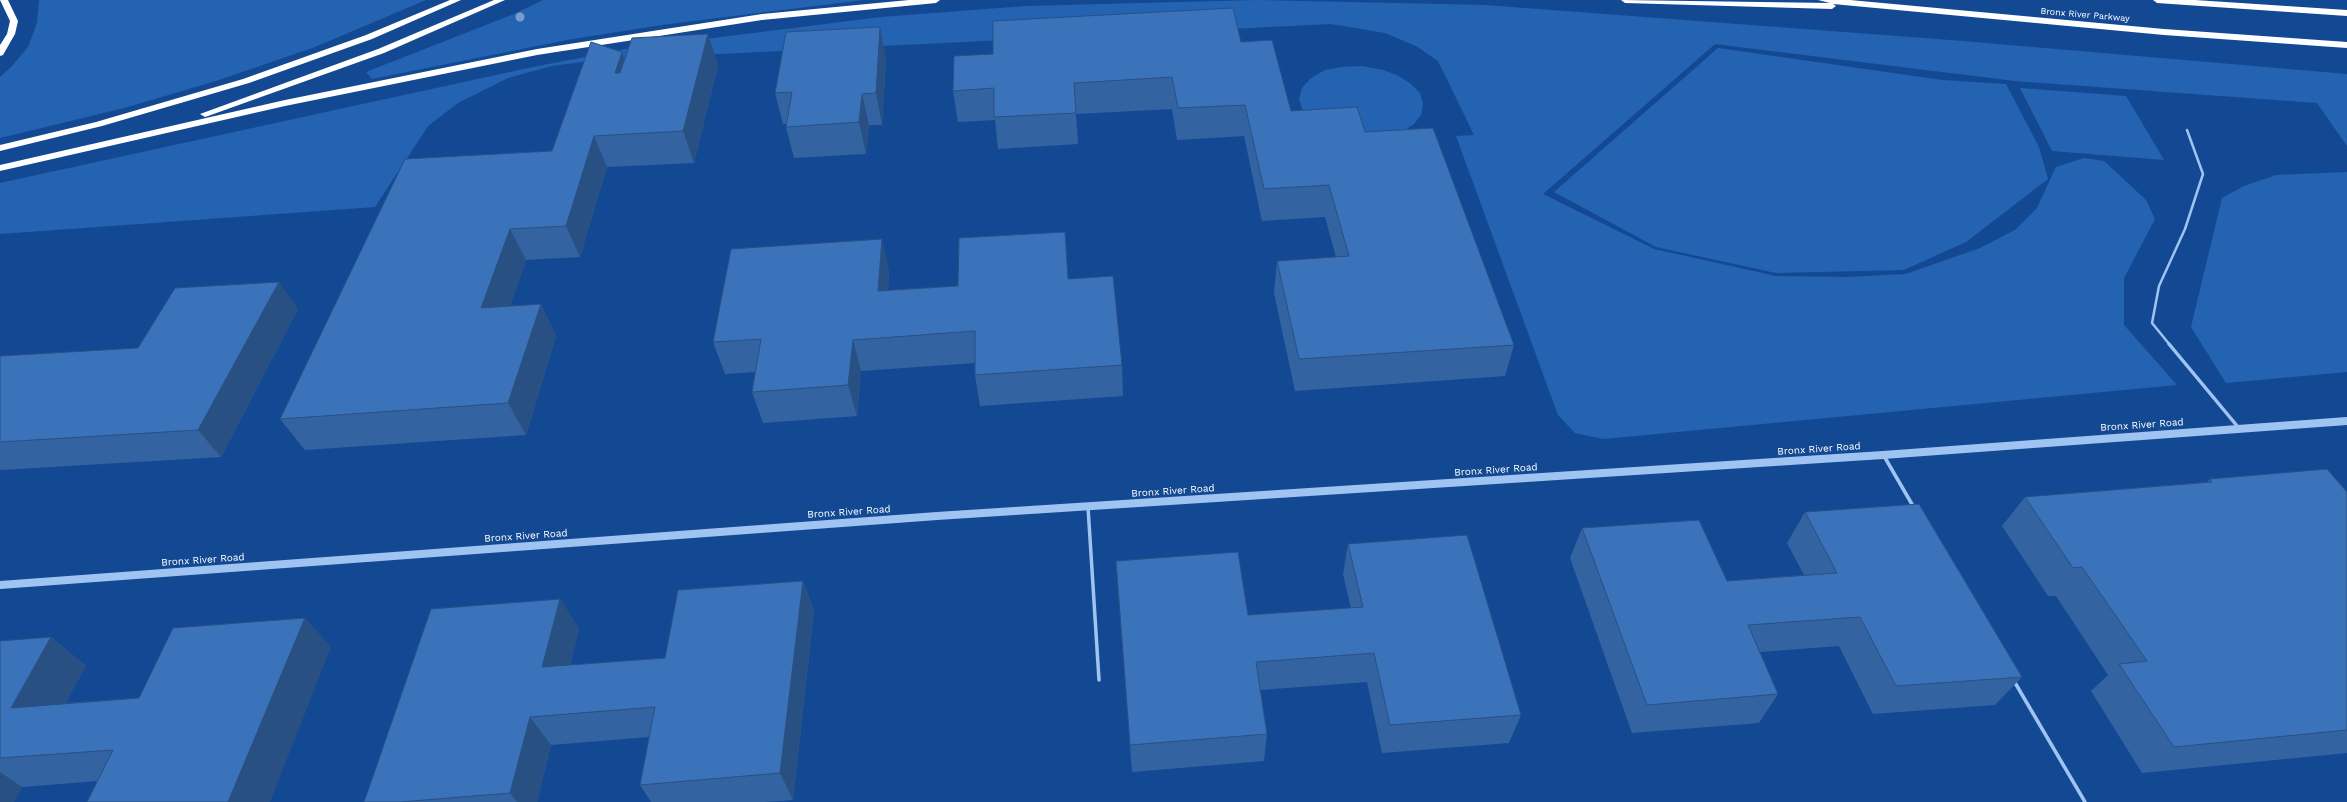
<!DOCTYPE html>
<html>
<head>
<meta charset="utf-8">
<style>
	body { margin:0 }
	canvas { display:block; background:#134993 }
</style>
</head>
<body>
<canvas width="2347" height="802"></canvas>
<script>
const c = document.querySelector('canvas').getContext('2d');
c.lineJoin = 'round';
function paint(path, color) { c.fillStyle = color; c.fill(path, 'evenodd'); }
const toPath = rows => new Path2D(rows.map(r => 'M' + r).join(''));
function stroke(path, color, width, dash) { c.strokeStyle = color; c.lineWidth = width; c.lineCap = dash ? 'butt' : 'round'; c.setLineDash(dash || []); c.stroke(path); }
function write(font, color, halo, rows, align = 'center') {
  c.font = font + ' "Work Sans",sans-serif'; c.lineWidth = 4; c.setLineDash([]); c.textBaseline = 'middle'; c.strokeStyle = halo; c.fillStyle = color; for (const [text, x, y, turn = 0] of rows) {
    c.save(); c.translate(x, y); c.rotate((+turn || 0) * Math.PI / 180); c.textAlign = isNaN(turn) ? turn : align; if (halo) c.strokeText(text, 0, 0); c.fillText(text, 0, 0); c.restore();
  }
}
const green = toPath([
	[39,0,426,0,315,47,216,81,124,108,0,138,0,77,11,67,28,47,37,23],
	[543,0,864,0,669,24,572,39,372,79,366,72,514,14],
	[1257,0,1485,5,1963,41,2347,74,2347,146,2317,103,2015,81,1715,44,1543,194,1654,249,1776,276,1847,277,1906,274,1980,248,2015,230,2037,208,2056,167,2084,158,2104,161,2146,200,2155,219,2124,278,2124,325,2177,385,1603,439,1575,433,1558,415,1456,136,1474,135,1438,61,1416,46,1385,33,1331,24,596,60,552,66,508,78,458,103,428,126,375,207,0,234,0,183,528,68,626,49,881,17,1026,6],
	[1718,48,1942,80,2006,84,2039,147,2048,179,1966,242,1904,270,1776,273,1656,247,1554,192],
	[1362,66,1383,70,1399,76,1411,84,1420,93,1423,104,1421,115,1414,124,1402,132,1367,139,1303,111,1299,99,1302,88,1311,78,1325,70,1342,67],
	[2020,88,2126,96,2164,160,2052,151],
	[2347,172,2347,372,2226,383,2191,327,2222,198,2244,186,2276,175]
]);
const serviceFar1 = toPath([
	[2170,345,2152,323,2159,286,2185,229,2203,174,2187,130]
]);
const service = toPath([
	[2169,344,2238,427],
	[1884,456,1913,506],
	[1088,507,1099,680],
	[2014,681,2085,802]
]);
const tertiary = toPath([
	[0,585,937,516,1883,455,2347,421]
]);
const motorway = toPath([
	[0,0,8,0,18,21,15,34,3,55,0,56,0,45,7,34,10,21,0,0],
	[450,0,461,0,372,39,249,83,102,126,0,151,0,145,96,122,243,79,366,35,450,0],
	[494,0,505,0,384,53,208,116,205,117,200,114,378,49,494,0],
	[909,0,940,0,936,3,762,20,537,55,285,106,0,171,0,165,285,100,537,49,762,14,909,0],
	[1621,0,1830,3,1818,0,1850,0,2164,29,2347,42,2347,48,2164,35,1833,4,1836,6,1832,9,1625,3,1621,0],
	[2153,0,2195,0,2347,10,2347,16,2157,3,2153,0]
]);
const trees = [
	[520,17]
];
const wall = toPath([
	[1241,42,1291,111,1365,132,1514,345,1505,376,1295,391,1274,293,1277,261,1336,257,1325,217,1262,221,1244,136,1177,140,1172,109,1076,114,1078,144,998,149,995,120,958,122,953,91],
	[886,58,882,125,869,125,866,154,794,158,786,127,786,124,783,124,775,93],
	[624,59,718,65,694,163,607,167,580,257,526,260,510,306,541,304,556,336,526,435,305,450,280,419,552,151],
	[1065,232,1068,279,1122,365,1123,396,980,406,975,375,975,363,861,371,857,416,763,423,752,392,755,372,725,374,713,342,889,271,888,290,958,286],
	[298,309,221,457,0,470,0,356,138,348],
	[2210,479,2347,492,2347,753,2142,773,2091,691,2108,675,2056,596,2048,596,2002,526,2025,497,2207,482],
	[1805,512,2022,677,1995,705,1873,714,1839,646,1760,652,1778,694,1759,723,1632,733,1570,558,1582,528,1727,581,1804,575,1787,543],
	[1348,544,1521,715,1509,743,1382,753,1367,682,1260,690,1267,734,1264,761,1132,772,1116,561,1248,615,1351,608,1343,574],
	[803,581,814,611,793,800,765,802,651,802,640,785,649,737,551,745,537,802,364,802,560,599,579,629,570,665,665,658],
	[51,637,86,666,65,703,139,698,331,647,98,781,22,787,14,802,0,802,0,641]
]);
const shadedWall = toPath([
	[880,27,886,58,882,125,876,93],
	[708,34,718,65,694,163,683,131],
	[622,52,633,83,615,73],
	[862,94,869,125,866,154,859,122],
	[594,136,607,167,580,257,566,226],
	[510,229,526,260,499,339,481,308],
	[882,239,889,271,885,323,878,291],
	[279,282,298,309,221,457,198,430],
	[541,304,556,336,526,435,508,403],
	[853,340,861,371,857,416,848,385],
	[803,581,814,611,793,800,780,773],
	[560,599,579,629,562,696,542,667],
	[305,618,331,647,270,802,228,802],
	[51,637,86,666,48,735,11,708],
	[530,717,551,745,537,802,517,802,510,793],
	[0,772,22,787,14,802,0,802]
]);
const building = toPath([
	[1233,8,1241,42,1272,40,1291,111,1357,107,1365,132,1433,128,1514,345,1299,359,1277,261,1349,256,1329,185,1264,189,1245,105,1178,108,1172,77,1074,83,1076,113,994,117,994,88,953,91,954,56,993,54,993,21,1233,8],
	[880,27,876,93,862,94,859,122,786,127,792,92,775,93,786,32,880,27],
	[708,34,683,131,594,136,566,226,510,229,481,308,541,304,508,403,280,419,405,159,552,151,591,42,622,52,615,73,620,73,632,38,708,34],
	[1065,232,1068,279,1113,276,1122,365,975,375,975,331,853,340,848,385,752,392,761,339,713,342,731,249,882,239,878,291,958,286,959,238,1065,232],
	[279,282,198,430,0,442,0,356,138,348,175,288,279,282],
	[2327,469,2347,492,2347,730,2174,747,2119,664,2147,661,2082,567,2073,568,2025,497,2212,482,2210,479,2327,469],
	[1919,504,2022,677,1896,686,1860,617,1748,625,1778,694,1647,705,1582,528,1699,520,1727,581,1837,573,1805,512,1919,504],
	[1467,535,1521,715,1390,725,1374,653,1256,662,1267,734,1130,745,1116,561,1238,552,1248,615,1363,607,1348,544,1467,535],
	[803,581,780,773,640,785,655,707,530,717,510,793,400,802,364,802,431,609,560,599,542,667,665,658,678,590,803,581],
	[305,618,228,802,87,802,113,750,0,758,0,641,51,637,11,708,139,698,173,628,305,618]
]);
const farStreetnames = [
	["Bronx River Parkway",2085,15,5]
];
const streetNames = [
	["Bronx River Road",2142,425,-4],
	["Bronx River Road",1819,449,-4],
	["Bronx River Road",1496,470,-4],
	["Bronx River Road",1173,491,-4],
	["Bronx River Road",849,512,-4],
	["Bronx River Road",526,536,-4],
	["Bronx River Road",203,560,-4]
];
paint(green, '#2463b2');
stroke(serviceFar1, '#a0c4f2', 2.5);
stroke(service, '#a0c4f2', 3.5);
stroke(tertiary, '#a0c4f2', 8);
paint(motorway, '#fff');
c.fillStyle = '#779ccd';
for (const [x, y] of trees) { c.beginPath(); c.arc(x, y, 4.5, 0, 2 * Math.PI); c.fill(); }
paint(wall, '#3363a1');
paint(shadedWall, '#295083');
paint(building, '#3b73bb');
stroke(building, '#295083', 1);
write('9px', '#fff', '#134993', farStreetnames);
write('10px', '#fff', '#134993', streetNames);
</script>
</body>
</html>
